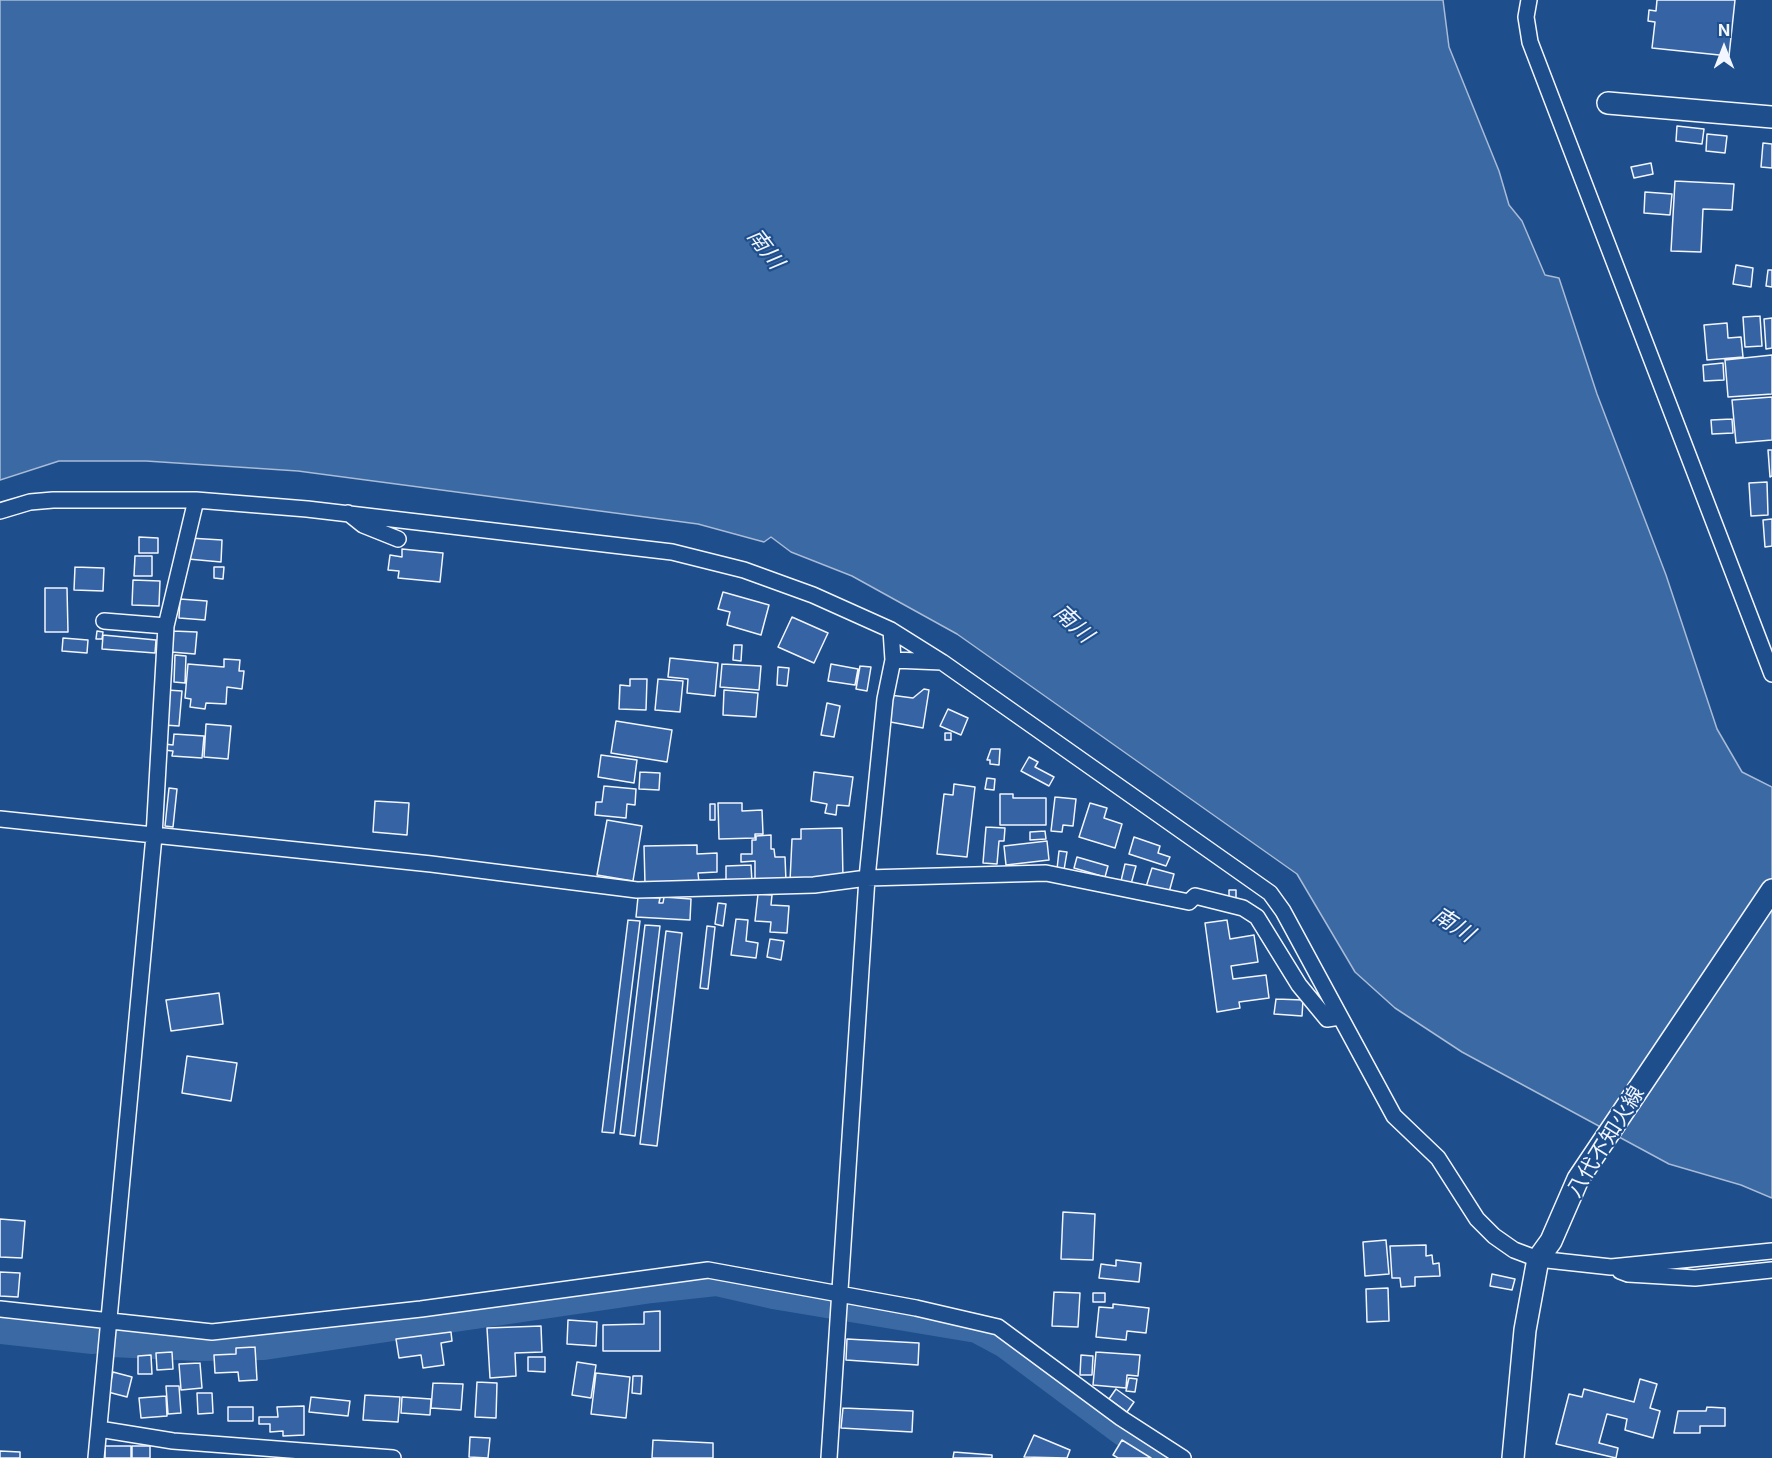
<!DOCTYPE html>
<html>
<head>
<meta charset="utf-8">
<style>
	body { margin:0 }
	#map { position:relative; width:1772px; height:1458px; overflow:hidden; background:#1f4e8c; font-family:Inter,sans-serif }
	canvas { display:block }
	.north { position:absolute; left:1694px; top:18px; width:60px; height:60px; -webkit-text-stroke:4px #1f4e8c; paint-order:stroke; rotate:0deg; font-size:16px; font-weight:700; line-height:24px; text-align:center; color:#f2f6ff }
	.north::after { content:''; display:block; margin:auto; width:21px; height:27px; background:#f2f6ff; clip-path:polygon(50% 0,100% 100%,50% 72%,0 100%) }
</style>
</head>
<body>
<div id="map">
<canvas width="1772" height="1458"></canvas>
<div class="north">N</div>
</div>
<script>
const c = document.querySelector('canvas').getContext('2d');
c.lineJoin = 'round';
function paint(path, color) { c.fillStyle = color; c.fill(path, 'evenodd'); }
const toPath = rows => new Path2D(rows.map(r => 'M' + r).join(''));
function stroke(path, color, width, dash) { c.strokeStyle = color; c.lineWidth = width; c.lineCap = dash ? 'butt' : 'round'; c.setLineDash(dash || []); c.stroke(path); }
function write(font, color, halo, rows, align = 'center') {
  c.font = font + ' Inter,"Noto Sans JP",sans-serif'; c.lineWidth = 4.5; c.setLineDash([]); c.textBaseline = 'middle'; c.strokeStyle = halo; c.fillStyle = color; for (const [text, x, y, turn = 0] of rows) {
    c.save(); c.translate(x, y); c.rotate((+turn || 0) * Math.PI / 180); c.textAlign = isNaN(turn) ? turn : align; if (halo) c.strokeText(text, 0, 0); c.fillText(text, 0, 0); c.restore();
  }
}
const water = toPath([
	[0,0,1443,0,1449,47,1499,171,1509,205,1522,221,1545,275,1559,278,1597,394,1666,575,1717,729,1742,772,1772,787,1772,1198,1741,1185,1669,1164,1462,1052,1395,1008,1355,972,1297,874,957,634,852,576,791,552,771,537,764,542,698,524,298,471,146,461,59,461,0,480,0,0]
]);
const river = toPath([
	[0,1329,93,1339],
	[111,1342,198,1346,264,1345,652,1288,716,1281,773,1294,977,1328,1005,1343,1123,1431,1172,1458]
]);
const building = toPath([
	[1657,0,1735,0,1729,56,1652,48,1655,22,1648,21,1649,10,1656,11,1657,0],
	[1677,126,1704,129,1702,144,1676,141,1677,126],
	[1707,134,1727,136,1725,153,1706,151,1707,134],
	[1763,143,1772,144,1772,168,1761,167,1763,143],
	[1651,163,1653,174,1634,178,1631,167,1651,163],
	[1675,181,1734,184,1732,210,1703,209,1701,252,1671,251,1675,181],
	[1645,192,1672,194,1670,215,1644,213,1645,192],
	[1736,265,1753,268,1751,287,1733,284,1736,265],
	[1768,270,1772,270,1772,287,1766,286,1768,270],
	[1760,316,1762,346,1745,347,1743,317,1760,316],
	[1772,318,1772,348,1766,349,1764,319,1772,318],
	[1727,323,1728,338,1741,337,1743,357,1707,360,1704,325,1727,323],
	[1772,355,1772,394,1728,397,1725,360,1772,355],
	[1723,363,1724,380,1704,381,1703,365,1723,363],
	[1772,397,1772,440,1736,443,1732,400,1772,397],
	[1732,419,1733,433,1712,434,1711,420,1732,419],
	[1768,450,1772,450,1772,476,1770,477,1768,450],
	[1767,482,1768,515,1751,516,1749,483,1767,482],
	[1772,519,1772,546,1765,547,1763,520,1772,519],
	[139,537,158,538,158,553,139,553,139,537],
	[189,538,222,540,221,562,188,559,189,538],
	[402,549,443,553,440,582,398,578,399,571,388,570,390,555,402,557,402,549],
	[135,556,152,556,152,576,134,576,135,556],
	[75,567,104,568,103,591,74,590,75,567],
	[214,567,224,567,223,579,214,578,214,567],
	[133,580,160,581,159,606,132,605,133,580],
	[45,588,67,588,68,632,45,632,45,588],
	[723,592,769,605,761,635,727,625,730,612,718,609,723,592],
	[180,599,207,601,205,620,179,618,180,599],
	[792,617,828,633,814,663,778,647,792,617],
	[97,631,103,632,102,639,96,639,97,631],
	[173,631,197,632,195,654,171,652,173,631],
	[103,635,156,640,155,653,102,649,103,635],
	[63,638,88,640,87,653,62,651,63,638],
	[734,645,742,645,741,661,733,660,734,645],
	[175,655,186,656,185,683,174,682,175,655],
	[670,658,718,663,715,696,687,693,688,679,668,677,670,658],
	[224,659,240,660,239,671,244,671,242,689,227,687,226,704,206,703,205,709,190,707,191,699,185,698,188,664,224,667,224,659],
	[722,664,761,666,759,690,720,687,722,664],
	[831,664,858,669,855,685,828,681,831,664],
	[860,666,871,667,867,691,856,689,860,666],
	[778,667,789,668,787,686,777,685,778,667],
	[630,679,647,679,646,710,619,709,620,685,630,686,630,679],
	[658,679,683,681,680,712,655,710,658,679],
	[924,689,929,690,923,728,885,721,890,695,913,698,924,689],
	[167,690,182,691,179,726,164,725,167,690],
	[724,690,758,693,756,717,723,715,724,690],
	[827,703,840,706,834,737,821,735,827,703],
	[948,709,968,718,961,735,940,726,948,709],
	[616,721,672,730,667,762,611,753,616,721],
	[206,724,231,726,228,759,204,757,206,724],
	[945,733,951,733,951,740,945,740,945,733],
	[174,734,204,736,202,758,172,756,173,751,164,750,165,744,173,745,174,734],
	[991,749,1000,749,999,765,990,764,990,760,987,760,991,749],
	[601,755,637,760,634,783,598,777,601,755],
	[1029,757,1038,762,1035,767,1054,777,1049,786,1021,771,1029,757],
	[640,772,660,773,659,790,639,789,640,772],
	[814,772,853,777,849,806,837,805,836,815,825,813,827,804,811,801,814,772],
	[987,778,995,779,994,790,985,789,987,778],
	[954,784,975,787,967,857,937,854,944,794,953,795,954,784],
	[604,786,636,789,635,805,627,804,626,818,595,815,596,802,602,802,604,786],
	[169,788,177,789,173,827,165,826,169,788],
	[1000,794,1013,794,1013,798,1046,798,1046,825,1000,825,1000,794],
	[1055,797,1076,799,1073,826,1063,825,1062,832,1051,831,1055,797],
	[375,801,409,803,407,835,373,832,375,801],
	[718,803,742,803,742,811,762,810,763,834,755,834,755,838,719,839,718,803],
	[1090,803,1107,808,1104,818,1122,824,1115,848,1079,837,1090,803],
	[710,804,715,804,715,820,710,820,710,804],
	[607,820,642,826,633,881,597,875,607,820],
	[986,827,1005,828,1004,841,999,841,997,864,983,863,986,827],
	[842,828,843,880,790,881,792,839,801,839,801,829,842,828],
	[1045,831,1046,839,1030,840,1030,832,1045,831],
	[771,835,771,849,774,849,775,857,785,857,786,881,755,882,755,861,741,862,741,854,752,854,752,840,756,840,756,836,771,835],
	[1134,837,1160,846,1158,853,1170,857,1166,866,1129,854,1134,837],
	[1047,841,1049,860,1006,865,1004,846,1047,841],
	[697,845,697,854,717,853,717,872,698,873,699,882,645,884,644,846,697,845],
	[1059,851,1067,852,1064,870,1057,869,1059,851],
	[1077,857,1108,866,1105,877,1074,868,1077,857],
	[1125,864,1136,866,1131,884,1121,881,1125,864],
	[751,865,752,882,726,883,726,866,751,865],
	[1152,868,1174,874,1168,896,1145,890,1152,868],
	[1229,890,1236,890,1236,898,1229,898,1229,890],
	[758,894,772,895,771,905,789,906,787,933,770,932,771,922,755,921,758,894],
	[638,897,660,898,659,903,663,903,664,897,691,899,690,920,636,917,638,897],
	[718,903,726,904,723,926,715,924,718,903],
	[736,919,748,920,746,941,758,943,756,958,731,955,736,919],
	[628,920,640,921,614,1133,602,1132,628,920],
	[1227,920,1230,939,1254,935,1258,962,1231,966,1233,979,1266,975,1269,998,1239,1002,1240,1008,1217,1012,1205,923,1227,920],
	[645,925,660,926,635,1136,620,1134,645,925],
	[707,926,715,927,708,989,700,988,707,926],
	[666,931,682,933,657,1146,640,1144,666,931],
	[770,939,784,941,781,960,767,957,770,939],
	[219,993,223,1024,171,1031,166,1000,219,993],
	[1276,999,1303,1000,1302,1016,1274,1014,1276,999],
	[187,1056,237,1063,231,1101,182,1093,187,1056],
	[1063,1212,1095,1214,1093,1260,1061,1259,1063,1212],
	[0,1219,25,1221,22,1258,0,1257,0,1219],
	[1386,1240,1389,1274,1365,1276,1363,1242,1386,1240],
	[1426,1245,1426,1256,1432,1255,1433,1264,1439,1263,1440,1276,1415,1277,1415,1286,1401,1287,1400,1278,1392,1278,1390,1246,1426,1245],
	[1116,1260,1141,1263,1139,1282,1099,1278,1101,1264,1116,1266,1116,1260],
	[0,1272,20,1273,18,1297,0,1296,0,1272],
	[1492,1274,1515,1279,1512,1290,1490,1286,1492,1274],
	[1388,1288,1389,1321,1367,1322,1366,1289,1388,1288],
	[1054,1292,1080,1293,1078,1327,1052,1326,1054,1292],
	[1093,1293,1105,1293,1105,1302,1093,1302,1093,1293],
	[1113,1304,1149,1308,1146,1333,1127,1331,1126,1340,1096,1337,1099,1307,1113,1308,1113,1304],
	[660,1311,660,1351,603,1351,603,1325,644,1324,644,1312,660,1311],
	[568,1320,597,1322,596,1346,567,1344,568,1320],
	[541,1326,542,1352,515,1353,516,1376,490,1378,487,1328,541,1326],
	[451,1332,452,1341,441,1343,444,1365,423,1368,421,1355,399,1358,396,1339,451,1332],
	[847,1339,919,1343,918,1365,846,1360,847,1339],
	[255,1347,257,1380,239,1381,238,1372,215,1373,214,1355,236,1354,236,1348,255,1347],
	[172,1352,173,1369,157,1370,156,1353,172,1352],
	[1096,1352,1140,1355,1138,1376,1127,1375,1126,1388,1093,1385,1096,1352],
	[151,1355,152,1374,138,1374,138,1356,151,1355],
	[1081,1355,1093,1356,1092,1375,1080,1375,1081,1355],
	[528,1357,545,1357,545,1372,528,1371,528,1357],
	[577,1362,596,1365,591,1398,572,1395,577,1362],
	[200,1363,202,1388,181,1390,179,1364,200,1363],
	[113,1372,132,1377,127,1397,108,1392,113,1372],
	[596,1373,630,1377,626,1418,591,1414,596,1373],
	[633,1376,642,1376,641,1394,632,1393,633,1376],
	[1129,1378,1137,1379,1135,1392,1126,1391,1129,1378],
	[1640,1379,1657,1384,1650,1408,1660,1411,1653,1438,1625,1430,1627,1419,1607,1414,1599,1443,1618,1448,1616,1458,1556,1444,1569,1394,1582,1397,1584,1389,1634,1402,1640,1379],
	[477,1382,497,1383,496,1418,475,1417,477,1382],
	[433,1383,463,1384,461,1410,431,1408,433,1383],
	[166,1386,179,1386,181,1413,168,1414,166,1386],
	[1116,1389,1134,1402,1127,1412,1109,1399,1116,1389],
	[197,1393,212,1393,213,1413,198,1414,197,1393],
	[365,1395,400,1397,398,1422,363,1420,365,1395],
	[166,1396,167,1416,141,1418,139,1398,166,1396],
	[311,1397,350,1401,348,1416,309,1412,311,1397],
	[402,1397,431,1399,430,1415,401,1413,402,1397],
	[304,1406,304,1435,283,1436,283,1431,270,1432,270,1424,259,1424,259,1417,278,1417,277,1407,304,1406],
	[228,1407,253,1407,253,1421,228,1421,228,1407],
	[1707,1407,1725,1408,1725,1426,1700,1426,1700,1433,1674,1433,1678,1411,1706,1411,1707,1407],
	[843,1408,913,1411,912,1432,841,1428,843,1408],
	[1034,1435,1070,1450,1067,1458,1024,1457,1034,1435],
	[470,1437,490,1438,488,1458,469,1457,470,1437],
	[653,1440,713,1443,713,1458,652,1458,653,1440],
	[1122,1440,1151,1458,1118,1458,1113,1455,1122,1440],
	[105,1446,131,1446,131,1458,105,1458,105,1446],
	[132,1446,150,1446,150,1458,132,1458,132,1446],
	[0,1451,20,1452,20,1458,0,1458,0,1451],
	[954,1452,992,1455,992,1458,953,1458,954,1452]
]);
const street = toPath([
	[1529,0,1526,17,1530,42,1772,674],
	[0,511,30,502,53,500,196,500,307,509,672,552,744,570,813,595,891,630,942,662,1270,893,1283,911,1394,1116,1438,1158,1477,1219,1494,1236,1514,1250,1538,1259,1611,1267,1772,1251],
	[348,513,363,525,398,539],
	[104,621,166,626],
	[893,660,942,662],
	[0,819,431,864,637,890,814,885,867,878,1046,873,1189,902,1195,896,1243,908,1257,917,1299,985,1327,1019,1340,1017],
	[1620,1271,1628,1274,1695,1278,1772,1270],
	[0,1309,212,1332,421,1309,708,1270,916,1308,998,1327,1121,1418,1183,1458],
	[99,1429,173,1441,393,1458],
	[96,1458,154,836,166,626,196,500],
	[829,1458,867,878,885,699,893,660,891,630]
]);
const secondary = toPath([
	[1608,103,1772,117],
	[1513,1458,1525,1330,1538,1259,1551,1241,1578,1179,1772,890]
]);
const streetNames = [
	["八代不知火線",1606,1142,-58]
];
const waterNames = [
	["南川",765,249,53],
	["南川",1073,624,43],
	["南川",1453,925,33]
];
paint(water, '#3b69a3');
stroke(water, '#a8bbd7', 1.5);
stroke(river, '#3b69a3', 30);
paint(building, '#3563a3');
stroke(building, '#f2f6ff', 1.5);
stroke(street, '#f2f6ff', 18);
stroke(secondary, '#f2f6ff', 24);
stroke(street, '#1f4e8c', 15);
stroke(secondary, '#1f4e8c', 21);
write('21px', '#f2f6ff', '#1f4e8c', streetNames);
write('italic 22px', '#f2f6ff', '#1f4e8c', waterNames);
</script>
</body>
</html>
